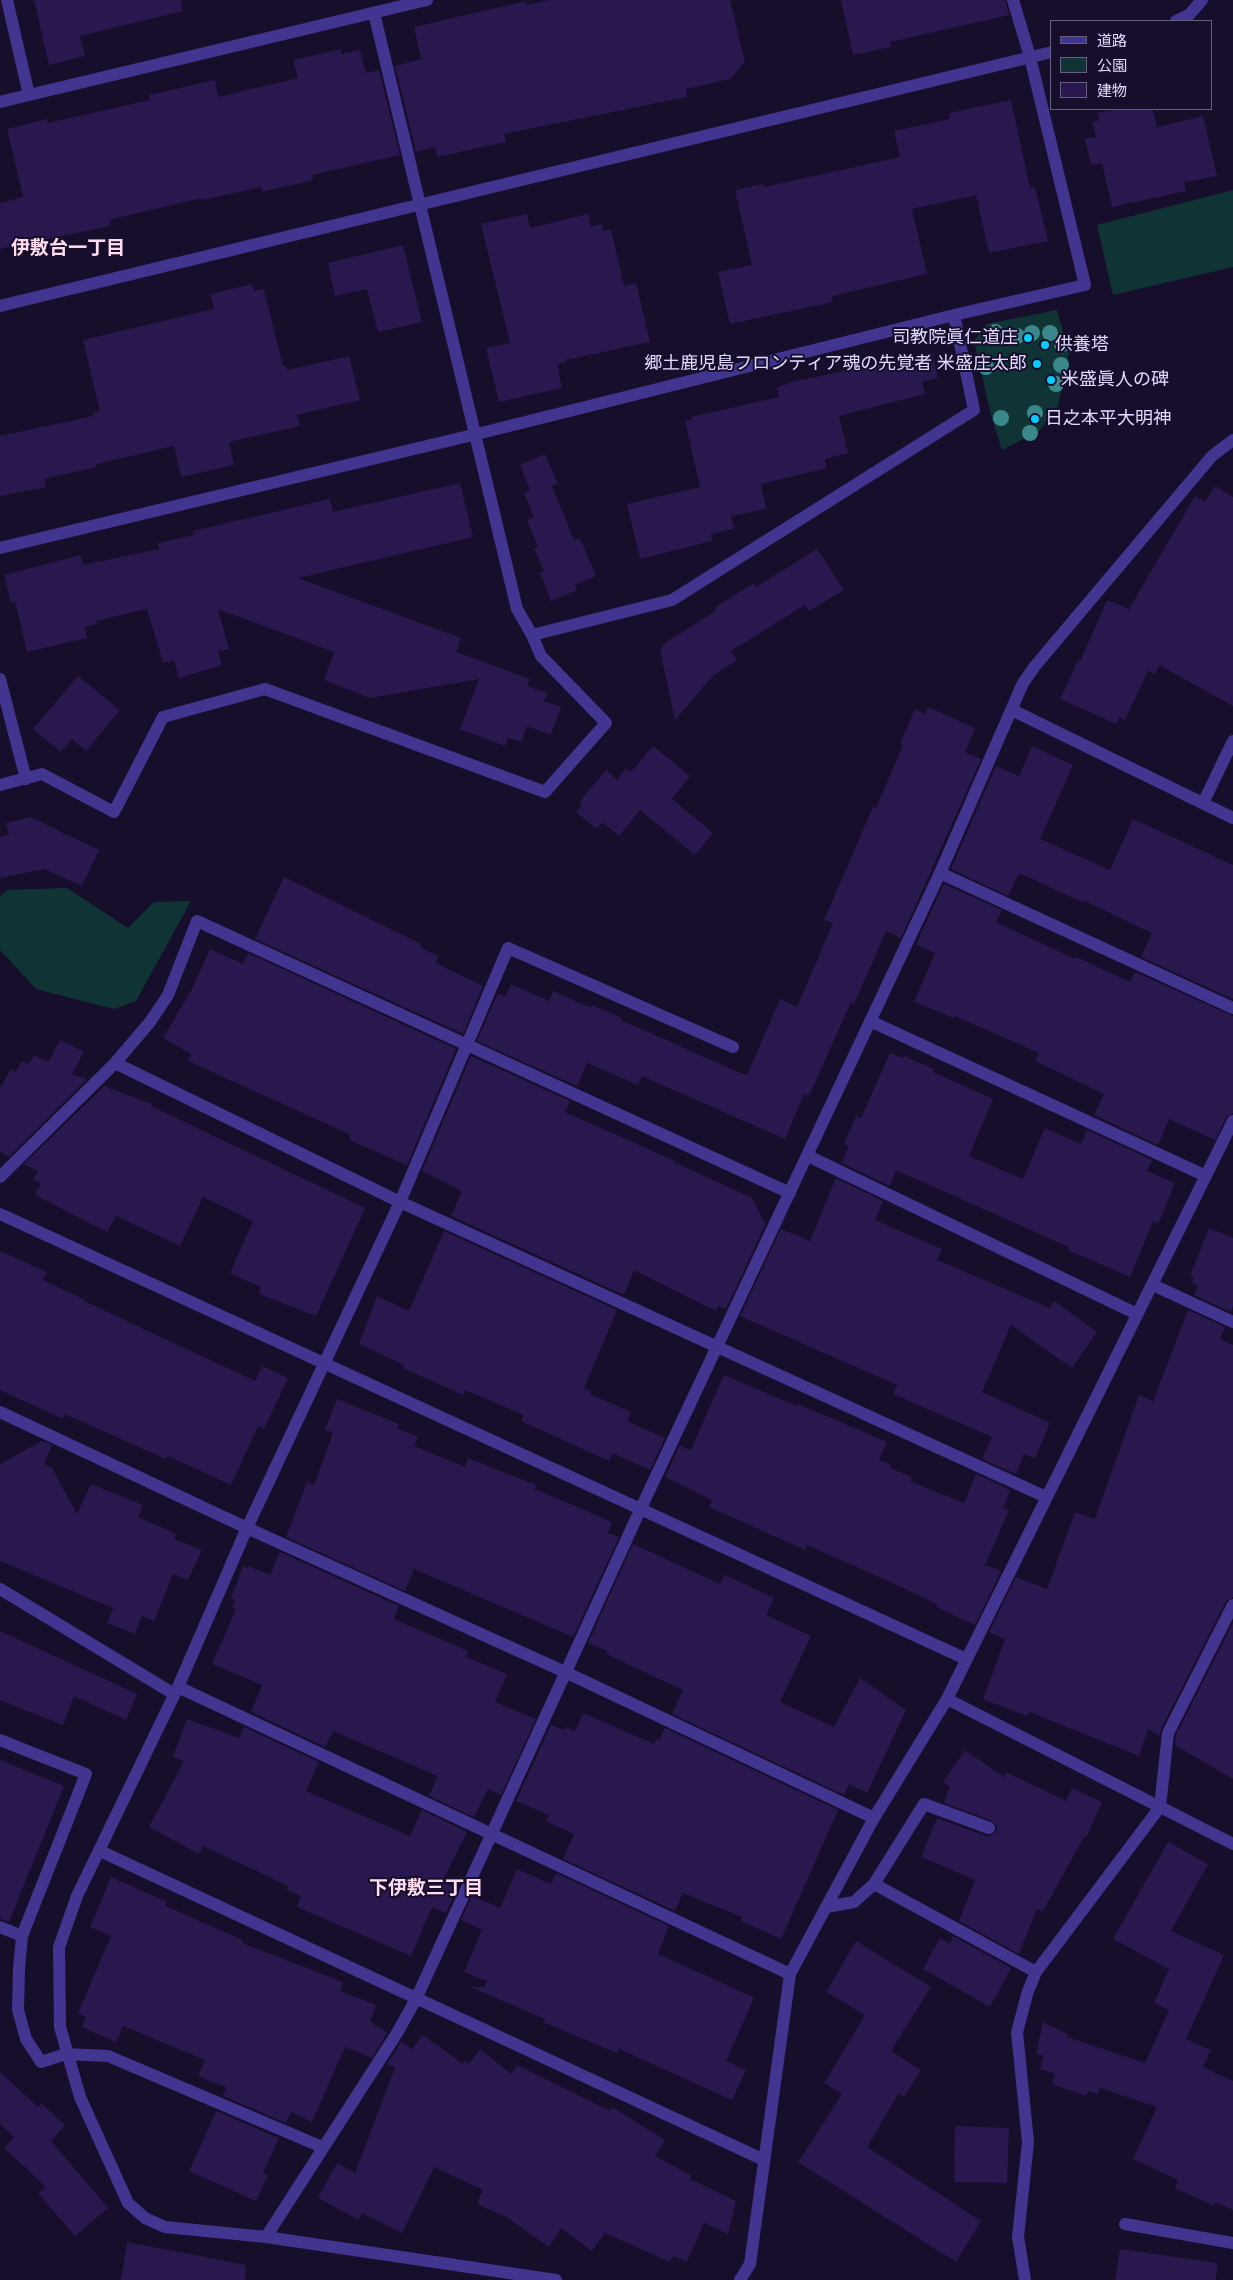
<!DOCTYPE html>
<html>
<head>
<meta charset="utf-8">
<style>
	body { margin:0 }
	#map { position:relative; width:1233px; height:2280px; overflow:hidden; background:#160e2b; font-family:"DM Sans","Noto Sans JP",sans-serif }
	canvas { display:block }
	.legend { position:absolute; left:1050px; top:20px; width:162px; height:90px; box-sizing:border-box; background:#160e2b; border:1px solid #675f80; margin:0; padding:6px 9px; list-style:none; font-size:15px; color:#e1d9ff }
	.legend li { display:flex; align-items:center; gap:10px; height:25px }
	.legend b { width:25px; border:1px solid #675f80 }
</style>
</head>
<body>
<div id="map">
<canvas width="1233" height="2280"></canvas>
<ul class="legend">
<li><b style="height:6px;background:#41358f"></b>道路</li>
<li><b style="height:14px;background:#103436"></b>公園</li>
<li><b style="height:14px;background:#29184e"></b>建物</li>
</ul>
</div>
<script>
const c = document.querySelector('canvas').getContext('2d');
c.lineJoin = 'round';
function paint(path, color) { c.fillStyle = color; c.fill(path, 'evenodd'); }
const toPath = rows => new Path2D(rows.map(r => 'M' + r).join(''));
function stroke(path, color, width, dash) { c.strokeStyle = color; c.lineWidth = width; c.lineCap = dash ? 'butt' : 'round'; c.setLineDash(dash || []); c.stroke(path); }
function write(font, color, halo, rows, align = 'center') {
  c.font = font + ' "DM Sans","Noto Sans JP",sans-serif'; c.lineWidth = 4; c.setLineDash([]); c.textBaseline = 'middle'; c.strokeStyle = halo; c.fillStyle = color; for (const [text, x, y, turn = 0] of rows) {
    c.save(); c.translate(x, y); c.rotate((+turn || 0) * Math.PI / 180); c.textAlign = isNaN(turn) ? turn : align; if (halo) c.strokeText(text, 0, 0); c.fillText(text, 0, 0); c.restore();
  }
}
const green = toPath([
	[1233,190,1233,267,1113,295,1097,225],
	[1057,310,1069,353,1058,407,1039,431,1002,450,992,419,974,341,986,324],
	[67,888,128,928,154,902,191,901,136,1001,114,1009,36,989,0,950,0,896,8,890]
]);
const building = toPath([
	[34,0,181,0,183,11,80,36,85,56,49,65],
	[550,0,730,0,745,62,730,79,686,89,687,97,504,134,506,142,437,157,435,147,416,152,395,66,421,59,414,27,526,1,527,5],
	[841,0,1005,0,1009,15,890,42,891,47,853,55],
	[341,49,341,54,360,50,366,73,379,70,400,155,312,175,313,180,262,192,261,187,202,200,202,198,109,220,110,226,0,249,0,203,23,197,7,129,47,119,48,123,150,100,149,95,215,80,218,97,298,78,293,60],
	[1011,100,1030,188,1035,187,1048,241,989,253,976,195,912,209,927,274,832,296,833,301,824,304,730,324,718,272,752,265,735,190,763,184,764,187,900,157,894,131,950,119,949,113],
	[1118,109,1153,109,1157,127,1203,116,1217,176,1184,182,1186,191,1112,207,1102,163,1091,165,1085,139,1096,137,1092,122,1099,120,1098,113],
	[527,214,530,228,588,214,591,227,602,224,603,231,611,229,624,286,636,283,650,342,565,360,566,362,557,364,562,388,499,402,486,348,510,343,481,224],
	[403,245,422,322,378,332,367,289,335,296,328,263],
	[252,284,254,291,264,289,283,366,286,366,287,370,349,356,360,400,297,415,300,426,229,442,234,465,181,477,174,446,96,464,96,467,44,479,46,487,0,496,0,436,93,416,93,412,100,411,83,340,214,309,210,294],
	[932,352,938,378,922,382,925,394,839,416,848,453,825,459,827,468,761,484,766,509,731,516,734,529,711,534,712,541,640,559,627,504,700,487,685,421,692,420,691,417,779,397,777,387,796,381],
	[545,454,558,484,552,486,574,540,580,538,596,576,575,585,577,590,551,601,540,573,544,571,534,548,538,547,527,520,534,517,524,493,530,490,520,465],
	[460,483,473,537,298,578,461,638,456,652,530,679,527,686,548,693,544,701,561,707,551,735,527,726,521,742,508,738,505,746,460,729,479,679,370,698,324,680,334,652,218,609,229,649,218,651,222,665,179,678,174,660,163,663,147,609,96,621,97,624,85,627,87,638,27,652,15,601,11,603,4,575,81,555,83,565,159,549,158,543,194,535,193,531,330,499,333,512],
	[1215,486,1233,497,1233,706,1159,665,1155,674,1148,671,1125,720,1119,717,1116,724,1060,699,1078,660,1080,662,1107,600,1129,609,1195,496,1205,502],
	[817,549,844,590,809,611,805,605,731,651,737,660,713,676,675,720,660,650,666,642,716,611,714,608,754,583,756,587],
	[78,676,120,710,86,751,72,739,61,752,33,729],
	[928,707,975,728,965,752,981,759,901,938,886,931,854,1004,851,1002,809,1096,804,1094,785,1139,642,1076,638,1085,587,1063,577,1086,477,1041,498,993,505,997,511,984,549,1001,553,991,591,1008,592,1005,622,1018,621,1020,745,1075,748,1073,780,999,797,1007,833,923,824,920,873,807,876,808,903,745,900,744,915,709,925,714],
	[653,746,690,776,672,799,713,833,695,855,640,810,619,836,602,822,597,829,576,812,582,805,579,802,606,770,617,780,626,768,631,772],
	[1032,746,1073,765,1040,839,1110,870,1133,819,1233,865,1233,999,1141,957,1152,933,1083,900,1082,902,1019,873,1008,896,951,869,996,766,1019,776],
	[31,817,99,850,82,886,44,869,0,878,0,837,9,835,6,823],
	[284,877,421,944,420,947,438,956,436,963,483,986,463,1034,255,939],
	[944,884,1002,910,996,922,1075,959,1076,957,1130,982,1135,972,1233,1016,1233,1113,1226,1117,1215,1140,1169,1119,1158,1145,1094,1115,1104,1094,1035,1061,1039,1053,955,1016,954,1018,914,1002,935,953,916,944],
	[210,949,243,964,248,953,456,1049,407,1165,349,1140,351,1135,188,1061,191,1054,163,1038,193,987],
	[60,1040,84,1052,72,1074,87,1079,9,1157,0,1152,0,1088,11,1069,16,1072,22,1061,29,1064,34,1055,48,1062],
	[890,1053,903,1058,904,1056,934,1069,933,1072,993,1099,969,1156,1023,1179,1045,1128,1081,1144,1087,1130,1152,1160,1147,1171,1175,1183,1158,1224,1153,1221,1130,1277,1068,1250,1069,1247,896,1170,890,1186,842,1163,849,1146,844,1144,856,1116,861,1118],
	[471,1056,570,1101,565,1112,675,1161,674,1162,752,1198,764,1222,766,1223,726,1309,718,1306,716,1311,634,1270,624,1295,451,1216,462,1191,422,1171],
	[104,1086,152,1104,151,1106,365,1208,316,1316,259,1294,261,1287,230,1273,253,1221,203,1197,180,1246,116,1216,107,1232,35,1195,41,1183,33,1179,38,1171,24,1164],
	[836,1178,883,1201,875,1220,942,1249,937,1260,1050,1308,1054,1301,1097,1332,1072,1368,1011,1325,982,1392,1050,1423,1035,1458,1024,1454,1016,1474,982,1459,992,1437,893,1394,897,1385,740,1316,781,1229,810,1241],
	[1209,1228,1233,1238,1233,1306,1231,1312,1194,1295,1198,1286,1192,1283,1194,1277,1190,1276],
	[444,1231,617,1310,584,1388,591,1391,590,1394,631,1412,627,1421,665,1438,650,1470,613,1453,609,1461,521,1421,524,1415,465,1390,463,1395,403,1368,404,1365,359,1344,377,1296,409,1311],
	[0,1251,47,1272,43,1280,85,1300,84,1301,255,1381,262,1366,288,1378,264,1429,258,1426,231,1485,168,1456,166,1459,65,1414,63,1419,0,1390],
	[1188,1310,1225,1327,1220,1339,1233,1345,1233,1597,1226,1601,1161,1729,1160,1736,1148,1729,1139,1756,1029,1712,1027,1716,983,1699,1005,1639,989,1632,1016,1577,1047,1589,1075,1512,1095,1519,1139,1395,1153,1401],
	[724,1375,797,1406,798,1404,887,1442,879,1460,892,1465,890,1468,912,1477,910,1481,964,1503,976,1474,1010,1490,1003,1508,1009,1510,985,1565,1001,1571,975,1625,936,1607,937,1604,897,1585,807,1545,805,1550,709,1507,712,1500,665,1477,680,1445,690,1450,692,1447],
	[337,1399,399,1424,397,1428,418,1437,414,1446,465,1467,468,1458,536,1485,535,1489,612,1522,608,1533,619,1537,573,1637,414,1569,405,1591,286,1537,307,1482,314,1485,333,1433,325,1430],
	[42,1441,52,1445,44,1464,52,1468,77,1514,91,1484,143,1505,138,1517,176,1534,174,1539,202,1550,188,1580,173,1574,154,1621,142,1616,135,1634,107,1623,113,1608,0,1561,0,1464],
	[633,1544,720,1584,725,1575,774,1598,766,1615,811,1636,780,1702,834,1727,860,1678,906,1710,867,1793,849,1784,844,1795,672,1714,683,1690,606,1654,607,1651,588,1643],
	[280,1552,399,1606,394,1619,468,1651,466,1657,507,1674,495,1702,536,1719,501,1795,488,1789,474,1817,429,1796,438,1776,333,1731,325,1747,251,1712,262,1685,212,1664,236,1609,232,1607,235,1600,231,1598,243,1566,248,1568,249,1566,270,1575],
	[1233,1623,1233,1779,1175,1745,1176,1735],
	[0,1631,137,1694,126,1720,74,1696,63,1725,0,1700],
	[583,1713,654,1744,656,1739,659,1740,665,1728,838,1810,781,1939,741,1921,742,1917,683,1893,675,1911,563,1859,574,1834,546,1821,549,1815,516,1801,551,1725,564,1730,566,1727,575,1731],
	[187,1719,239,1738,244,1727,319,1762,306,1791,410,1836,422,1810,467,1832,442,1882,457,1889,446,1913,432,1907,411,1956,297,1907,301,1896,287,1890,288,1886,203,1846,199,1854,149,1827,184,1761,173,1757],
	[965,1750,1004,1777,1006,1772,1066,1801,1072,1788,1102,1802,1086,1838,1084,1837,1043,1911,1037,1909,1019,1954,959,1921,975,1880,921,1857,937,1818,986,1836,991,1836,996,1831,997,1826,992,1821,944,1803,950,1787,943,1782],
	[0,1760,64,1786,9,1922,0,1919],
	[1168,1842,1208,1864,1171,1931,1224,1955,1186,2039,1211,2050,1203,2067,1233,2081,1233,2210,1216,2202,1214,2206,1175,2188,1178,2180,1133,2159,1157,2107,1100,2088,1098,2094,1088,2091,1086,2096,1052,2084,1055,2074,1040,2069,1044,2056,1036,2054,1043,2022,1067,2034,1067,2037,1145,2063,1169,2010,1154,2003,1169,1969,1113,1939],
	[517,1869,551,1884,556,1873,669,1926,658,1954,753,1997,753,2000,726,2061,746,2070,732,2100,619,2049,617,2053,543,2022,545,2019,470,1987,484,1987,487,1981,464,1972,482,1930,461,1920,472,1896,500,1908],
	[111,1877,167,1902,165,1906,243,1940,242,1943,343,1982,340,1991,376,2005,370,2021,387,2033,372,2058,345,2047,312,2122,291,2112,286,2123,223,2096,227,2088,198,2076,205,2060,123,2026,116,2042,82,2027,86,2017,78,2013,111,1936,90,1927],
	[953,1936,1011,1968,990,2007,923,1969,940,1938,950,1944],
	[856,1941,931,1987,891,2051,921,2070,904,2097,899,2093,867,2147,981,2221,956,2262,798,2162,842,2094,824,2083,865,2015,826,1992],
	[423,2035,463,2064,465,2061,469,2064,480,2049,511,2074,517,2065,610,2111,612,2107,665,2140,655,2156,692,2176,690,2179,736,2201,728,2234,704,2223,687,2262,673,2256,670,2262,605,2233,592,2251,561,2228,549,2247,508,2218,477,2204,483,2190,434,2167,402,2233,362,2213,359,2220,318,2198,337,2163,355,2173,395,2067,387,2064,401,2042,412,2049],
	[0,2072,38,2107,41,2103,65,2125,51,2141,108,2208,75,2236,38,2193,46,2187,4,2148,14,2137,0,2124],
	[216,2111,279,2138,263,2173,268,2175,256,2201,189,2171],
	[955,2126,1009,2128,1007,2183,954,2182],
	[127,2242,246,2265,245,2280,121,2280],
	[1120,2249,1217,2263,1216,2280,1115,2280]
]);
const street = toPath([
	[7,0,29,95],
	[1176,21,1189,15,1202,0],
	[0,102,427,0],
	[0,306,1052,52],
	[0,548,477,434,954,315,1085,285,1030,57,1013,0],
	[532,635,672,600,974,410,954,315],
	[0,679,26,779],
	[1012,710,1233,818],
	[0,785,42,774,114,812,163,717,265,689,545,792,606,723,541,656,532,635,517,609,374,13],
	[1203,803,1233,741],
	[940,873,1233,1008],
	[870,1021,1206,1176],
	[115,1063,150,1022,168,995,197,921,790,1193],
	[808,1156,1137,1314],
	[0,1177,115,1063,400,1202,1046,1497],
	[0,1214,966,1659],
	[1153,1285,1233,1322],
	[0,1412,247,1528,565,1672,874,1818],
	[0,1589,174,1694],
	[178,1687,790,1974],
	[947,1699,1233,1844],
	[0,1740,86,1774,22,1936,19,1969,18,2010,26,2039,41,2062,66,2054,108,2056,322,2147],
	[100,1851,764,2160],
	[874,1884,1036,1972],
	[826,1907,854,1902,874,1884,924,1804,989,1828],
	[0,1927,22,1936],
	[1125,2224,1233,2243],
	[266,2237,397,2033,416,1999,641,1508,940,873,1023,683,1035,666,1212,456,1233,440],
	[556,2280,266,2237,165,2227,145,2218,128,2203,80,2097,60,2027,59,1947,77,1896,178,1687,247,1528,400,1202,508,948,733,1047],
	[740,2280,750,2264,790,1974,874,1818,947,1699,1233,1121],
	[1025,2280,1018,2237,1028,2142,1017,2032,1028,1991,1036,1972,1160,1807,1168,1733,1233,1605]
]);
const trees = [
	[995,332],
	[1032,333],
	[1050,333],
	[1017,336],
	[1062,344],
	[1061,365],
	[986,367],
	[1056,384],
	[1035,413],
	[1001,418],
	[1030,433]
];
const markers = [
	[1028,338,5,"#05ccff"],
	[1045,345,5,"#05ccff"],
	[1037,364,5,"#05ccff"],
	[1051,380,5,"#05ccff"],
	[1035,419,5,"#05ccff"]
];
const poiNames = [
	["司教院眞仁道庄",1018,338,"right"],
	["供養塔",1055,345],
	["郷土鹿児島フロンティア魂の先覚者 米盛庄太郎",1027,364,"right"],
	["米盛眞人の碑",1061,380],
	["日之本平大明神",1045,419]
];
const neighbourhoodNames = [
	["伊敷台一丁目",68,249],
	["下伊敷三丁目",426,1889]
];
paint(green, '#103436');
paint(building, '#29184e');
stroke(street, '#41358f', 12);
c.fillStyle = '#3a8889';
for (const [x, y] of trees) { c.beginPath(); c.arc(x, y, 8, 0, 2 * Math.PI); c.fill(); }
for (const [x, y, r, color] of markers) { const dot = new Path2D(); dot.arc(x, y, r, 0, 2 * Math.PI); c.fillStyle = color; c.fill(dot); stroke(dot, '#160e2b', 2); }
write('18px', '#e1d9ff', '#160e2b', poiNames, 'left');
write('bold 19px', '#ffdbee', '#160e2b', neighbourhoodNames);
</script>
</body>
</html>
